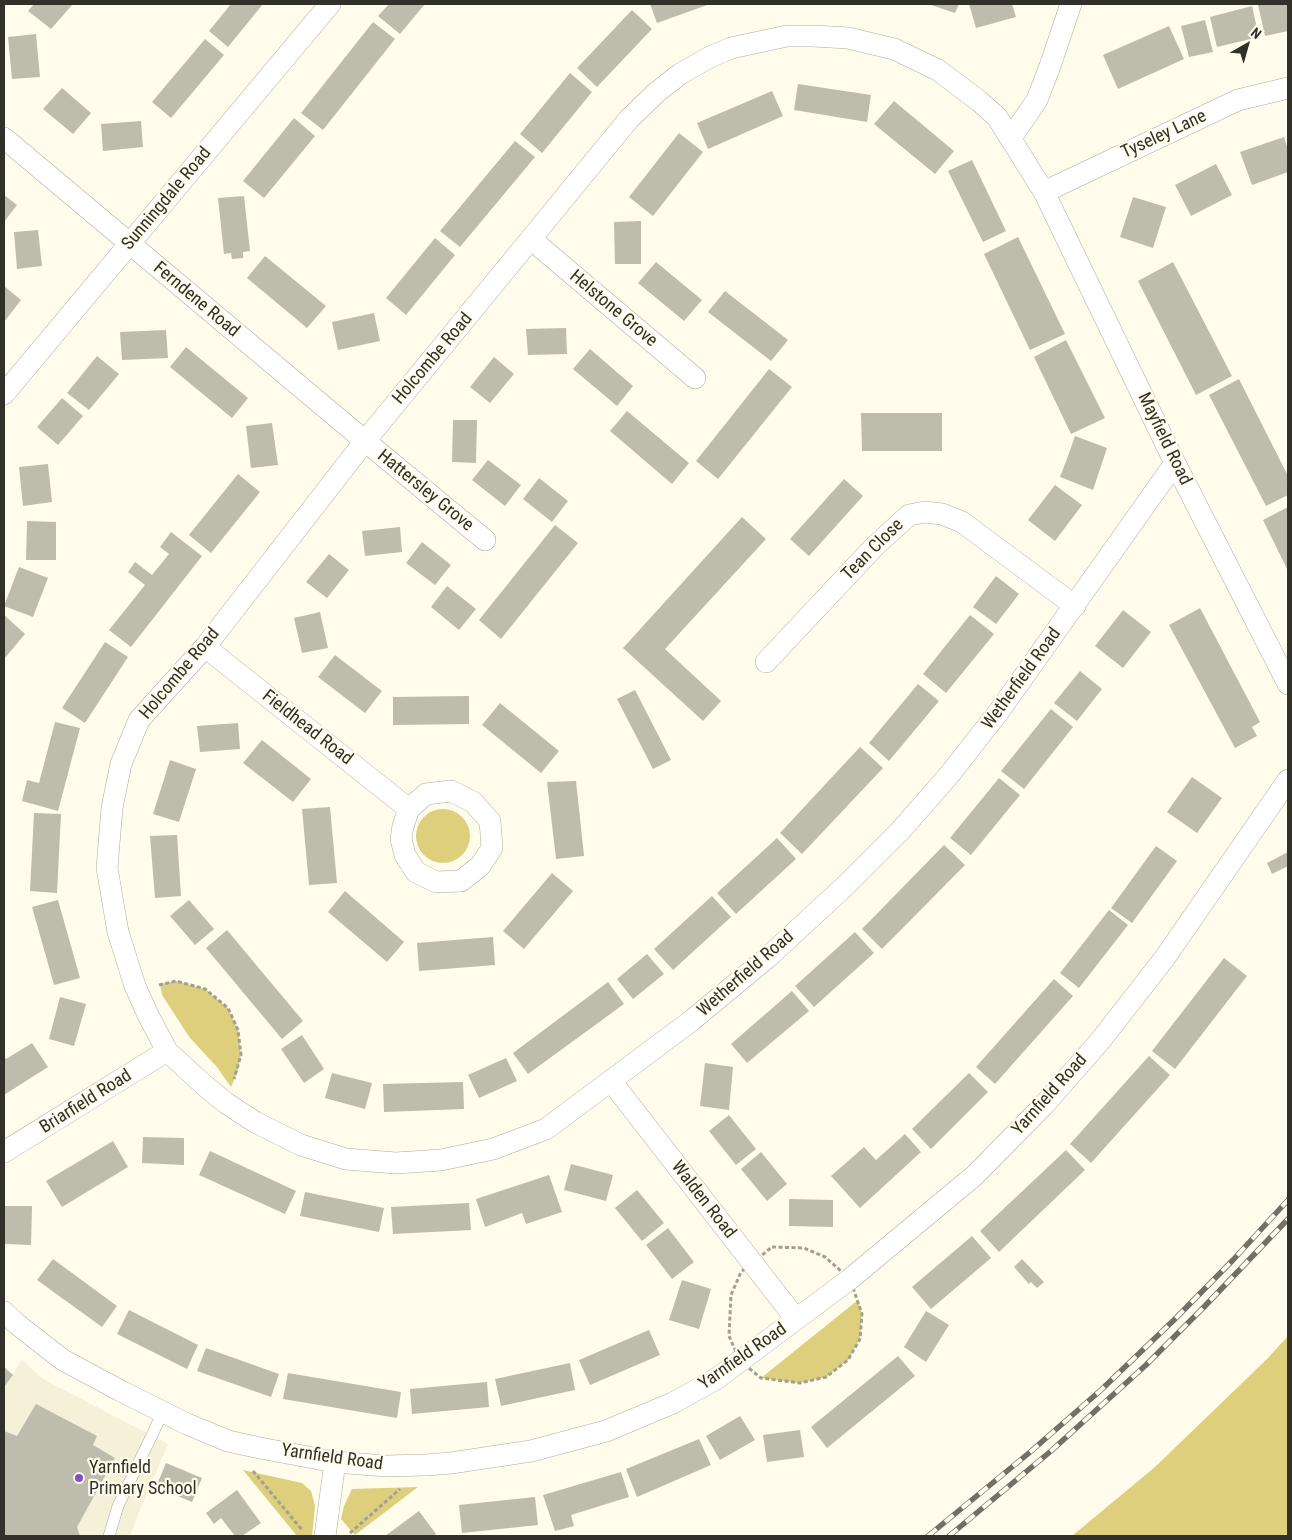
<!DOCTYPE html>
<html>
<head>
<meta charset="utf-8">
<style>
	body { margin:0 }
	#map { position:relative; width:1292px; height:1540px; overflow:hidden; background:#fffceb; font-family:"Roboto Condensed",sans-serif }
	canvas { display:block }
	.frame { position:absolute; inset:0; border:5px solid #31302a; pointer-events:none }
	.north { position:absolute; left:1222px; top:20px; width:50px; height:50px; -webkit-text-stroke:4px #fffceb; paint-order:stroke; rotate:38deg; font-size:14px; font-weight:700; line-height:20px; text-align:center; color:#31302a }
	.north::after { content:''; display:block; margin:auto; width:18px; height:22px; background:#31302a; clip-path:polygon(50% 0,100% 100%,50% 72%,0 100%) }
</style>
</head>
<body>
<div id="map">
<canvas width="1292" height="1540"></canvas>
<div class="frame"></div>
<div class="north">N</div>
</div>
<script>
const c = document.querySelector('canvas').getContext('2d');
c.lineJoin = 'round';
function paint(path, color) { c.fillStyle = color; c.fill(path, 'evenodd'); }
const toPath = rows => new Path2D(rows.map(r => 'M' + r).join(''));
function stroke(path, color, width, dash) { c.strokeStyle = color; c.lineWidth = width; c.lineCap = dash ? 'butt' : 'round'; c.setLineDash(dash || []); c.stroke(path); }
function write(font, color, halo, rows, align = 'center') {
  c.font = font + ' "Roboto Condensed",sans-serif'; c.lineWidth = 4.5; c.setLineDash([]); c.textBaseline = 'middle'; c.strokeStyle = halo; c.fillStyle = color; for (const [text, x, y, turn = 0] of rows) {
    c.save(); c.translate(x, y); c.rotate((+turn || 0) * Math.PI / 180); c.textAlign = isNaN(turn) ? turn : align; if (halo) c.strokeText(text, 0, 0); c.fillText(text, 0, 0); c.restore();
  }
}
const built = toPath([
	[22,1360,43,1379,168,1444,139,1512,130,1536,4,1536,4,1388]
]);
const green = toPath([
	'416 836a27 27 0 1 1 54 0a27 27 0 1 1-54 0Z',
	[176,981,205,989,228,1008,238,1030,241,1055,237,1073,231,1087,217,1067,190,1038,162,995,160,984],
	[858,1300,862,1314,860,1339,848,1360,826,1377,800,1383,761,1378],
	[1288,1336,1288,1536,1072,1536,1155,1467,1267,1359],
	[243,1470,302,1483,311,1491,315,1506,312,1536,297,1536],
	[418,1487,355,1535,341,1519,344,1506,352,1489]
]);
const building = toPath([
	[34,4,73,4,51,29,28,11],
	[231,4,263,4,228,47,209,31],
	[389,4,425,4,400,34,378,16],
	[650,4,710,4,657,23],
	[928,4,959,4,955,13],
	[969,4,1012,4,1016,17,976,28],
	[1264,4,1288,4,1288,31,1265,36,1258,5],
	[1252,6,1259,37,1217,47,1210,17],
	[632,10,652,29,597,87,577,68],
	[1205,20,1213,52,1189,57,1181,26],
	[373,22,395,39,323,130,301,113],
	[1169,26,1184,59,1118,89,1103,55],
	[36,34,40,77,12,79,8,37],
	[205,39,224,55,171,118,152,102],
	[570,73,592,92,542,153,520,134],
	[798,84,871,95,867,122,794,110],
	[62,88,91,113,73,134,43,109],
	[772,91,783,116,708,149,697,123],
	[894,101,954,151,935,174,874,124],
	[294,118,315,136,264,198,243,181],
	[141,121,143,147,103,151,101,124],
	[679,133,703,152,653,216,629,197],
	[1284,137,1288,150,1288,172,1252,185,1240,152],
	[515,141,535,157,460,247,440,231],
	[972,160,1006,231,983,242,948,171],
	[1216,164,1232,195,1191,216,1175,185],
	[4,195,17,205,4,222],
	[244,196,250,251,243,252,243,258,232,259,231,253,224,254,218,198],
	[1133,197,1166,207,1153,248,1120,237],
	[641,221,641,264,615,264,614,222],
	[38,230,42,266,17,269,14,232],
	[1018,237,1065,334,1030,350,984,254],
	[435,238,455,255,406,315,386,298],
	[265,256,326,306,307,328,247,278],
	[656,262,702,300,684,321,638,283],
	[1173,262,1232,376,1196,395,1138,281],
	[4,286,21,300,4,322],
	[725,291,788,340,771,361,708,312],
	[374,313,380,341,338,350,332,322],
	[566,328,567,354,528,355,526,329],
	[166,330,168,358,122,360,120,332],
	[1066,340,1105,418,1071,434,1034,357],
	[186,347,248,398,232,418,170,367],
	[590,349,633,386,617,406,573,369],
	[97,356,119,374,89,410,67,393],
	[494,357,514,374,490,403,470,387],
	[769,369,792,387,718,479,696,461],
	[1239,379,1288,476,1288,495,1266,506,1209,395],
	[62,398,83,416,58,445,37,427],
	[627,411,689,463,672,484,610,431],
	[861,413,942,413,942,451,862,451],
	[453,420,477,420,476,463,452,462],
	[272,423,278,465,251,468,246,426],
	[1075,436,1107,448,1093,490,1060,477,1068,456],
	[488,460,521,485,505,506,472,480],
	[48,464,52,502,23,506,19,467],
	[238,474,260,492,211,553,189,535],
	[539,478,568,501,552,522,523,499],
	[844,479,863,496,809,556,790,539],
	[1055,485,1082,505,1055,541,1028,520],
	[1288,507,1288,571,1263,520],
	[742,517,766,539,665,649,721,701,703,721,623,648],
	[27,521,56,522,56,560,26,560],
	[555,525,578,543,501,639,479,620],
	[400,527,402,552,365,556,362,531],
	[171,532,202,556,131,647,109,630,145,585,128,572,135,562,152,575,169,554,160,547],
	[422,542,451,565,435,585,406,563],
	[329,554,349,570,327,598,306,582],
	[19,567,48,578,33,617,4,606],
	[996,576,1019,594,996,624,973,607],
	[447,586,476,609,459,630,431,607],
	[1200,608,1260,722,1252,727,1257,736,1235,748,1169,625],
	[1123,610,1151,632,1123,668,1095,646],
	[320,612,328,648,302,653,294,618],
	[4,615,25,634,4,659],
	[970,615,994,634,946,693,923,674],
	[105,642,128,657,85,723,62,708],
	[335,655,382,691,365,713,318,677],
	[1080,671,1102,689,1077,721,1054,703],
	[918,684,939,701,889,761,869,743],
	[635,690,671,760,653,769,617,699],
	[469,696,469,724,393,725,393,697],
	[500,703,559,751,541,773,482,725],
	[1051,709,1073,727,1024,789,1001,771],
	[55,722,80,728,58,811,22,801,27,780,39,783],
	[238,723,240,749,200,752,197,726],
	[262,740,311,779,293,802,243,763],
	[860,747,883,768,802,854,780,833],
	[170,760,196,769,179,822,153,814],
	[1192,777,1222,798,1197,833,1167,812],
	[999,778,1020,795,971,855,950,838],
	[576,781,584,856,556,859,547,782],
	[330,807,337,883,309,885,302,809],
	[34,813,61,814,57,893,30,891],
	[177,835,181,896,155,898,150,836],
	[777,838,796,859,736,914,717,893],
	[944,845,965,865,882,949,862,929],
	[1156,846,1177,861,1132,923,1111,908],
	[1288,852,1288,866,1272,874,1267,863],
	[552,873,573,891,524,949,503,931],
	[345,891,404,942,387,962,328,912],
	[712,896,731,917,673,970,654,949],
	[58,900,80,978,54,985,32,907],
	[189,900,214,929,195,945,170,916],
	[1109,910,1128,925,1079,988,1060,973],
	[227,930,303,1021,282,1039,206,948],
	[855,932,874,953,814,1007,795,986],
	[493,937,495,965,419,971,417,943],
	[647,954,664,974,633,999,617,979],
	[1224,958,1247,976,1175,1069,1152,1051],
	[1054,979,1073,996,995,1084,976,1067],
	[608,982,624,1004,528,1074,513,1053],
	[792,991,809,1011,747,1063,731,1044],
	[60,997,86,1004,74,1046,49,1039],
	[302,1035,324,1069,304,1083,281,1049],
	[32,1043,48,1067,4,1095,4,1056,6,1059],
	[1149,1056,1170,1075,1091,1163,1070,1144],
	[506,1058,517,1081,479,1098,468,1075],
	[705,1063,733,1067,729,1110,700,1106],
	[332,1073,372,1083,365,1109,325,1098],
	[969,1073,988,1092,931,1149,912,1129],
	[463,1082,464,1109,384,1112,383,1084],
	[729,1115,756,1149,736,1165,709,1131],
	[905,1134,921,1152,860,1208,831,1176,864,1147,876,1160],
	[143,1137,184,1138,184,1165,142,1163],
	[113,1141,128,1167,62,1207,46,1181],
	[1066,1150,1085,1170,999,1252,980,1231],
	[210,1151,296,1191,285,1214,199,1175],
	[761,1152,787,1184,767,1201,741,1169],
	[571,1164,613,1175,606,1201,564,1190],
	[549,1175,562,1212,526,1224,522,1213,485,1227,476,1199],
	[637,1190,664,1223,642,1241,615,1208],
	[305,1192,384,1208,379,1232,300,1216],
	[789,1199,833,1200,833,1227,789,1226],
	[469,1203,471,1230,393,1234,391,1207],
	[5,1206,32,1206,31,1245,5,1244],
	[668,1228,694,1262,672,1279,646,1245],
	[972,1236,991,1258,931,1309,912,1287],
	[53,1259,117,1306,102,1327,37,1280],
	[1022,1259,1044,1282,1037,1288,1031,1282,1029,1284,1014,1267],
	[682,1280,711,1289,699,1329,669,1320],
	[129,1310,198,1345,187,1369,117,1334],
	[926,1311,949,1325,926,1362,904,1347],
	[649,1330,660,1355,590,1385,579,1360],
	[206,1348,279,1374,271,1397,197,1371],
	[898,1356,915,1376,827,1448,811,1427],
	[570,1363,575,1390,501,1406,495,1379],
	[4,1367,13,1375,4,1387],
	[288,1373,401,1392,397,1418,283,1399],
	[487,1382,489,1407,412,1414,410,1389],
	[36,1404,97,1436,93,1445,115,1458,77,1527,80,1536,4,1536,4,1431,17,1436],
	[740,1416,755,1440,720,1460,706,1436],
	[800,1430,804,1457,767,1462,763,1435],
	[699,1439,711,1465,637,1497,626,1469],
	[166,1463,202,1478,192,1502,156,1487],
	[621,1472,629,1497,571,1515,574,1526,555,1531,543,1495],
	[237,1490,261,1523,242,1536,235,1536,221,1518,214,1524,206,1513],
	[535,1497,538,1525,462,1533,459,1505],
	[419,1511,436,1534,434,1536,385,1536]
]);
const path = toPath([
	[159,985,176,981,205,989,228,1008,238,1030,241,1055,234,1079],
	[772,1247,804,1248,825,1257,850,1279,862,1314,860,1339,848,1360,826,1377,800,1383,761,1378,740,1361,729,1336,731,1295,741,1272,772,1247],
	[253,1471,302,1530],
	[350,1533,400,1489]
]);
const service = toPath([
	[109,1536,118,1506,163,1412]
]);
const minor = toPath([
	[4,138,365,441,485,540],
	[1011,138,1037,100,1050,66,1071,4],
	[1044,192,1238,100,1288,88],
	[532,240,695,378],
	[4,394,330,4],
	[1175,463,1000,710,950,774,901,830,844,887,767,958,691,1021,546,1129,493,1149,441,1160,396,1163,346,1159,301,1145,255,1122,226,1103,204,1085,167,1051,148,1015,135,986,118,932,107,868,112,808,121,764,139,720,205,647,365,441,629,119,657,92,680,74,710,57,731,48,787,36,813,36,848,38,894,49,938,70,979,101,997,117,1044,192,1175,463,1288,684],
	[205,647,409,809,426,794,451,791,473,802,490,821,492,848,480,866,461,881,436,882,416,872,405,855,401,839,403,826,409,809],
	[766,662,874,547,909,515,925,512,942,514,962,522,1075,606],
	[611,1081,796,1319],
	[4,1152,167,1051],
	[4,1312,18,1325,63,1360,121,1391,187,1424,228,1441,260,1448,335,1462,386,1466,426,1465,451,1463,531,1451,606,1431,673,1403,716,1379,850,1279,974,1176,1043,1106,1100,1041,1164,959,1288,780],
	[325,1536,335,1462]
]);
const rail = toPath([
	[928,1536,1029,1453,1101,1390,1175,1319,1233,1260,1288,1200],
	[949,1536,1051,1451,1146,1365,1204,1307,1288,1219]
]);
const markers = [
	[79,1478,5,"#8550c7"]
];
const streetNames = [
	["Tyseley Lane",1164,135,-25],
	["Sunningdale Road",167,199,-50],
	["Ferndene Road",196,300,40],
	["Helstone Grove",613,309,40],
	["Holcombe Road",433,359,-50],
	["Mayfield Road",1164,439,64],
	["Hattersley Grove",425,491,39],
	["Tean Close",873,550,-45],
	["Holcombe Road",180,674,-50],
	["Wetherfield Road",1022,679,-54],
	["Fieldhead Road",307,728,38],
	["Wetherfield Road",746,974,-41],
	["Yarnfield Road",1050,1095,-48],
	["Briarfield Road",86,1102,-32],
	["Walden Road",703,1200,52],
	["Yarnfield Road",743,1357,-35],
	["Yarnfield Road",332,1458,8]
];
const poiNames = [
	["Yarnfield",89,1468],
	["Primary School",89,1489]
];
paint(built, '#f4f1d8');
paint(green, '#ddcf7c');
paint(building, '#bebcac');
stroke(service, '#aeab9c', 12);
stroke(minor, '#aeab9c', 22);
stroke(path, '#a2a094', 3, [4, 2.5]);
stroke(service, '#fff', 11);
stroke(minor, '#fff', 21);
stroke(rail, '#716f66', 5.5);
stroke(rail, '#fffceb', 4, [11]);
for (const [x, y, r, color] of markers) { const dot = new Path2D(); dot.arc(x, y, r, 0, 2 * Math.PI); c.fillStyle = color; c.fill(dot); stroke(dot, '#fffceb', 2); }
write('18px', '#31302a', '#fffceb', streetNames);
write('18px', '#31302a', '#fffceb', poiNames, 'left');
</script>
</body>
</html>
